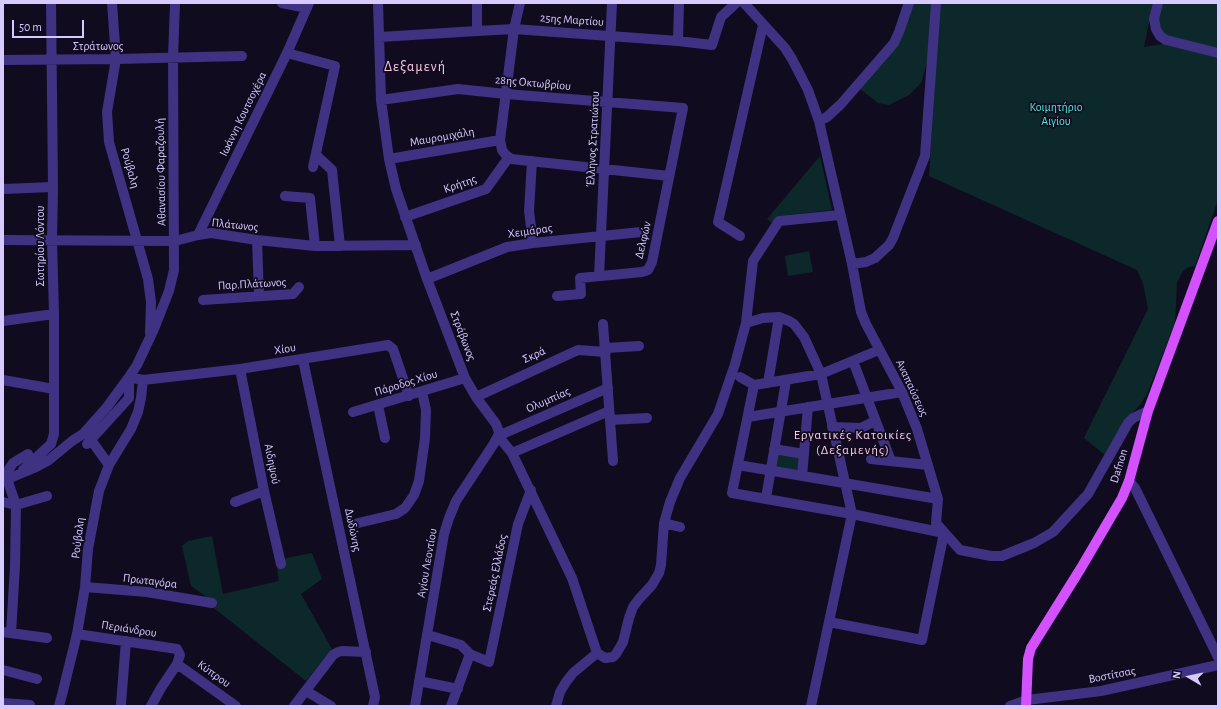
<!DOCTYPE html>
<html>
<head>
<meta charset="utf-8">
<style>
	body { margin:0 }
	#map { position:relative; width:1221px; height:709px; overflow:hidden; background:#110b20; font-family:"Alegreya Sans",sans-serif }
	canvas { display:block }
	.frame { position:absolute; inset:0; border:4px solid #d6caff; pointer-events:none }
	.north { position:absolute; left:1169px; top:657px; width:40px; height:40px; -webkit-text-stroke:3px #110b20; paint-order:stroke; rotate:279deg; font-size:11px; font-weight:700; line-height:16px; text-align:center; color:#d6caff }
	.north::after { content:''; display:block; margin:auto; width:14px; height:18px; background:#d6caff; clip-path:polygon(50% 0,100% 100%,50% 72%,0 100%) }
	.scale { position:absolute; left:12px; top:20px; width:72px; height:18px; box-sizing:border-box; border:2px solid #d6caff; border-top:0; padding-left:5px; font-size:12px; line-height:14px; white-space:nowrap; color:#d6caff; -webkit-text-stroke:3px #110b20; paint-order:stroke }
</style>
</head>
<body>
<div id="map">
<canvas width="1221" height="709"></canvas>
<div class="frame"></div>
<div class="north">N</div>
<div class="scale">50 m</div>
</div>
<script>
const c = document.querySelector('canvas').getContext('2d');
c.lineJoin = 'round';
function paint(path, color) { c.fillStyle = color; c.fill(path, 'evenodd'); }
const toPath = rows => new Path2D(rows.map(r => 'M' + r).join(''));
function stroke(path, color, width, dash) { c.strokeStyle = color; c.lineWidth = width; c.lineCap = dash ? 'butt' : 'round'; c.setLineDash(dash || []); c.stroke(path); }
function write(font, color, halo, rows, align = 'center') {
  c.font = font + ' "Alegreya Sans",sans-serif'; c.lineWidth = 3.5; c.setLineDash([]); c.textBaseline = 'middle'; c.strokeStyle = halo; c.fillStyle = color; for (const [text, x, y, turn = 0] of rows) {
    c.save(); c.translate(x, y); c.rotate((+turn || 0) * Math.PI / 180); c.textAlign = isNaN(turn) ? turn : align; if (halo) c.strokeText(text, 0, 0); c.fillText(text, 0, 0); c.restore();
  }
}
const green = toPath([
	[903,3,932,3,928,59,921,83,909,95,889,105,878,103,860,89,892,40],
	[940,3,1153,3,1144,47,1164,44,1157,20,1161,3,1218,3,1218,200,1195,266,1189,267,1183,271,1177,282,1175,323,1147,394,1140,405,1123,422,1105,455,1084,438,1148,309,1143,283,1137,270,929,176],
	[820,156,832,210,778,216,772,223,767,219],
	[809,251,813,272,788,276,785,256],
	[777,452,801,456,798,472,775,468],
	[212,536,223,594,279,581,276,560,312,553,322,579,301,594,332,649,306,681,210,605,211,600,191,586,182,546,188,541]
]);
const minor = toPath([
	[112,3,116,59,107,112,109,142,148,279,151,302,150,333],
	[282,3,307,8],
	[378,3,381,100,389,159,396,189,427,279,465,378,476,397,496,424,499,432,498,436,493,445,456,501,449,518,444,534,415,706],
	[520,3,514,29,500,140,502,150,505,154,511,159,669,176],
	[744,3,785,48,792,59,808,90,819,121,852,264,861,312,866,324,902,392,917,429,938,499,936,523,960,550,991,556,1002,556,1034,543,1053,532,1088,494,1128,423,1133,418,1148,411],
	[1158,3,1154,19,1156,29,1160,36,1166,40,1218,53],
	[477,31,477,3],
	[380,37,477,31,514,29,678,41,712,45,721,17,736,3],
	[678,41,679,3],
	[287,53,335,66,313,167],
	[3,60,116,59,242,56],
	[381,100,458,89,506,94,683,108,652,262,648,270,642,272,580,278,581,294,557,296],
	[819,121,827,117,841,104,894,43,899,32,909,3],
	[316,155,332,170,340,246],
	[389,159,500,140],
	[532,161,529,211,533,243],
	[3,189,53,187],
	[285,196,310,198,315,246],
	[405,217,486,189,509,157],
	[198,235,287,53,309,3],
	[740,236,718,222,763,25],
	[3,240,175,241,198,235,211,233,257,240,315,246,416,245],
	[257,240,259,296],
	[852,264,866,262,875,258,889,245,893,238,925,156,936,3],
	[599,276,612,3],
	[427,279,507,247,533,243,641,232],
	[203,300,293,294,299,287],
	[3,321,54,314],
	[603,324,613,461],
	[606,348,639,346],
	[303,360,375,697,373,706],
	[853,361,891,461],
	[240,369,264,491,281,564],
	[740,377,754,385,732,493,852,514,821,374,804,337,794,324,789,321,779,317,763,318,746,323,753,261,779,221,840,215],
	[3,380,54,389],
	[768,383,779,317],
	[754,385,821,374,879,350],
	[476,397,578,350,606,352],
	[378,405,385,438],
	[353,412,465,378],
	[748,417,902,392],
	[610,420,647,418],
	[832,427,861,428,875,421],
	[498,436,512,453,572,578,597,653],
	[498,436,608,388],
	[91,440,109,465],
	[87,444,129,398,129,377,143,380,240,369,388,345,393,349,409,396],
	[774,449,804,454],
	[512,453,609,411],
	[871,459,928,465],
	[738,465,938,499],
	[23,470,51,444,54,434,54,314,52,240,53,187,51,3],
	[802,476,808,407],
	[3,481,34,468,49,460,72,441,83,434,107,407,129,377,137,365,154,329,169,291,174,270,173,57,175,3],
	[1129,481,1135,488,1218,657],
	[766,498,786,381],
	[3,502,16,505,47,496],
	[235,502,264,491],
	[664,523,680,527],
	[354,524,396,514,405,508,414,495,419,481,425,438,426,410,422,392],
	[85,587,147,592,212,603],
	[829,622,922,640,944,533],
	[3,632,47,638],
	[11,633,15,566,16,505,7,479,9,469,13,463,28,454],
	[77,634,177,649,180,655,177,664,161,688,151,706],
	[428,635,461,645,470,654,489,662,518,524,531,490],
	[597,653,605,658,613,657,616,654,623,642,629,618,633,607,639,599,652,585,659,573,661,565,664,523,670,502,680,478,718,414,735,364,746,323],
	[177,664,236,706],
	[3,670,37,679],
	[419,681,458,689],
	[306,691,331,706],
	[3,703,30,705],
	[121,704,126,641],
	[59,706,62,695,77,634,85,587,88,549,99,491,109,465,131,429,138,412,141,398,143,380],
	[294,706,333,655,338,652,342,651,366,652],
	[451,706,470,654],
	[556,706,560,692,566,682,573,673,597,653],
	[811,706,852,514,944,533],
	[1010,706,1027,700,1101,691,1218,665]
]);
const major = toPath([
	[1026,706,1028,659,1031,648,1081,568,1122,498,1129,481,1148,411,1218,221]
]);
const streetNames = [
	["25ης Μαρτίου",572,20,4],
	["Στράτωνος",98,46],
	["28ης Οκτωβρίου",533,83,5],
	["Ιωάννη Κουτσοχέρα",243,114,-64],
	["Μαυρομιχάλη",442,137,-10],
	["Έλληνος Στρατιώτου",593,139,-87],
	["Ρούβαλη",130,168,74],
	["Αθανασίου Φαραζουλή",161,172,-91],
	["Κρήτης",460,184,-19],
	["Πλάτωνος",235,225,6],
	["Χειμάρας",530,231,-8],
	["Δελφών",643,240,-77],
	["Σωτηρίου Λόντου",40,246,-90],
	["Παρ.Πλάτωνος",252,284,-3],
	["Στράβωνος",463,336,69],
	["Χίου",285,349,-9],
	["Σκρά",534,355,-25],
	["Πάροδος Χίου",406,383,-17],
	["Αναπαύσεως",912,388,65],
	["Ολυμπίας",548,400,-24],
	["Αιδηψού",272,464,79],
	["Dafnon",1119,466,-73],
	["Δωδώνης",353,530,78],
	["Ρούβαλη",78,538,-83],
	["Αγίου Λεοντίου",427,563,-80],
	["Στερεάς Ελλάδος",495,573,-78],
	["Πρωταγόρα",150,581,7],
	["Περιάνδρου",129,629,9],
	["Κύπρου",214,674,36],
	["Βοστίτσας",1112,675,-11]
];
const parkNames = [
	["Κοιμητήριο",1056,107],
	["Αιγίου",1056,121]
];
const neighbourhoodNames = [
	["Εργατικές Κατοικίες",853,435],
	["(Δεξαμενής)",853,450]
];
const quarterNames = [
	["Δεξαμενή",415,67]
];
paint(green, '#0d282a');
stroke(minor, '#3f3283', 10);
stroke(major, '#d351ff', 10);
write('12px', '#d6caff', '#110b20', streetNames);
write('12px', '#4de8d3', '#110b20', parkNames);
c.letterSpacing = '1px';
write('13px', '#ffcce6', '#110b20', neighbourhoodNames);
c.letterSpacing = '0px';
c.letterSpacing = '1px';
write('14px', '#ffcce6', '#110b20', quarterNames);
c.letterSpacing = '0px';
</script>
</body>
</html>
